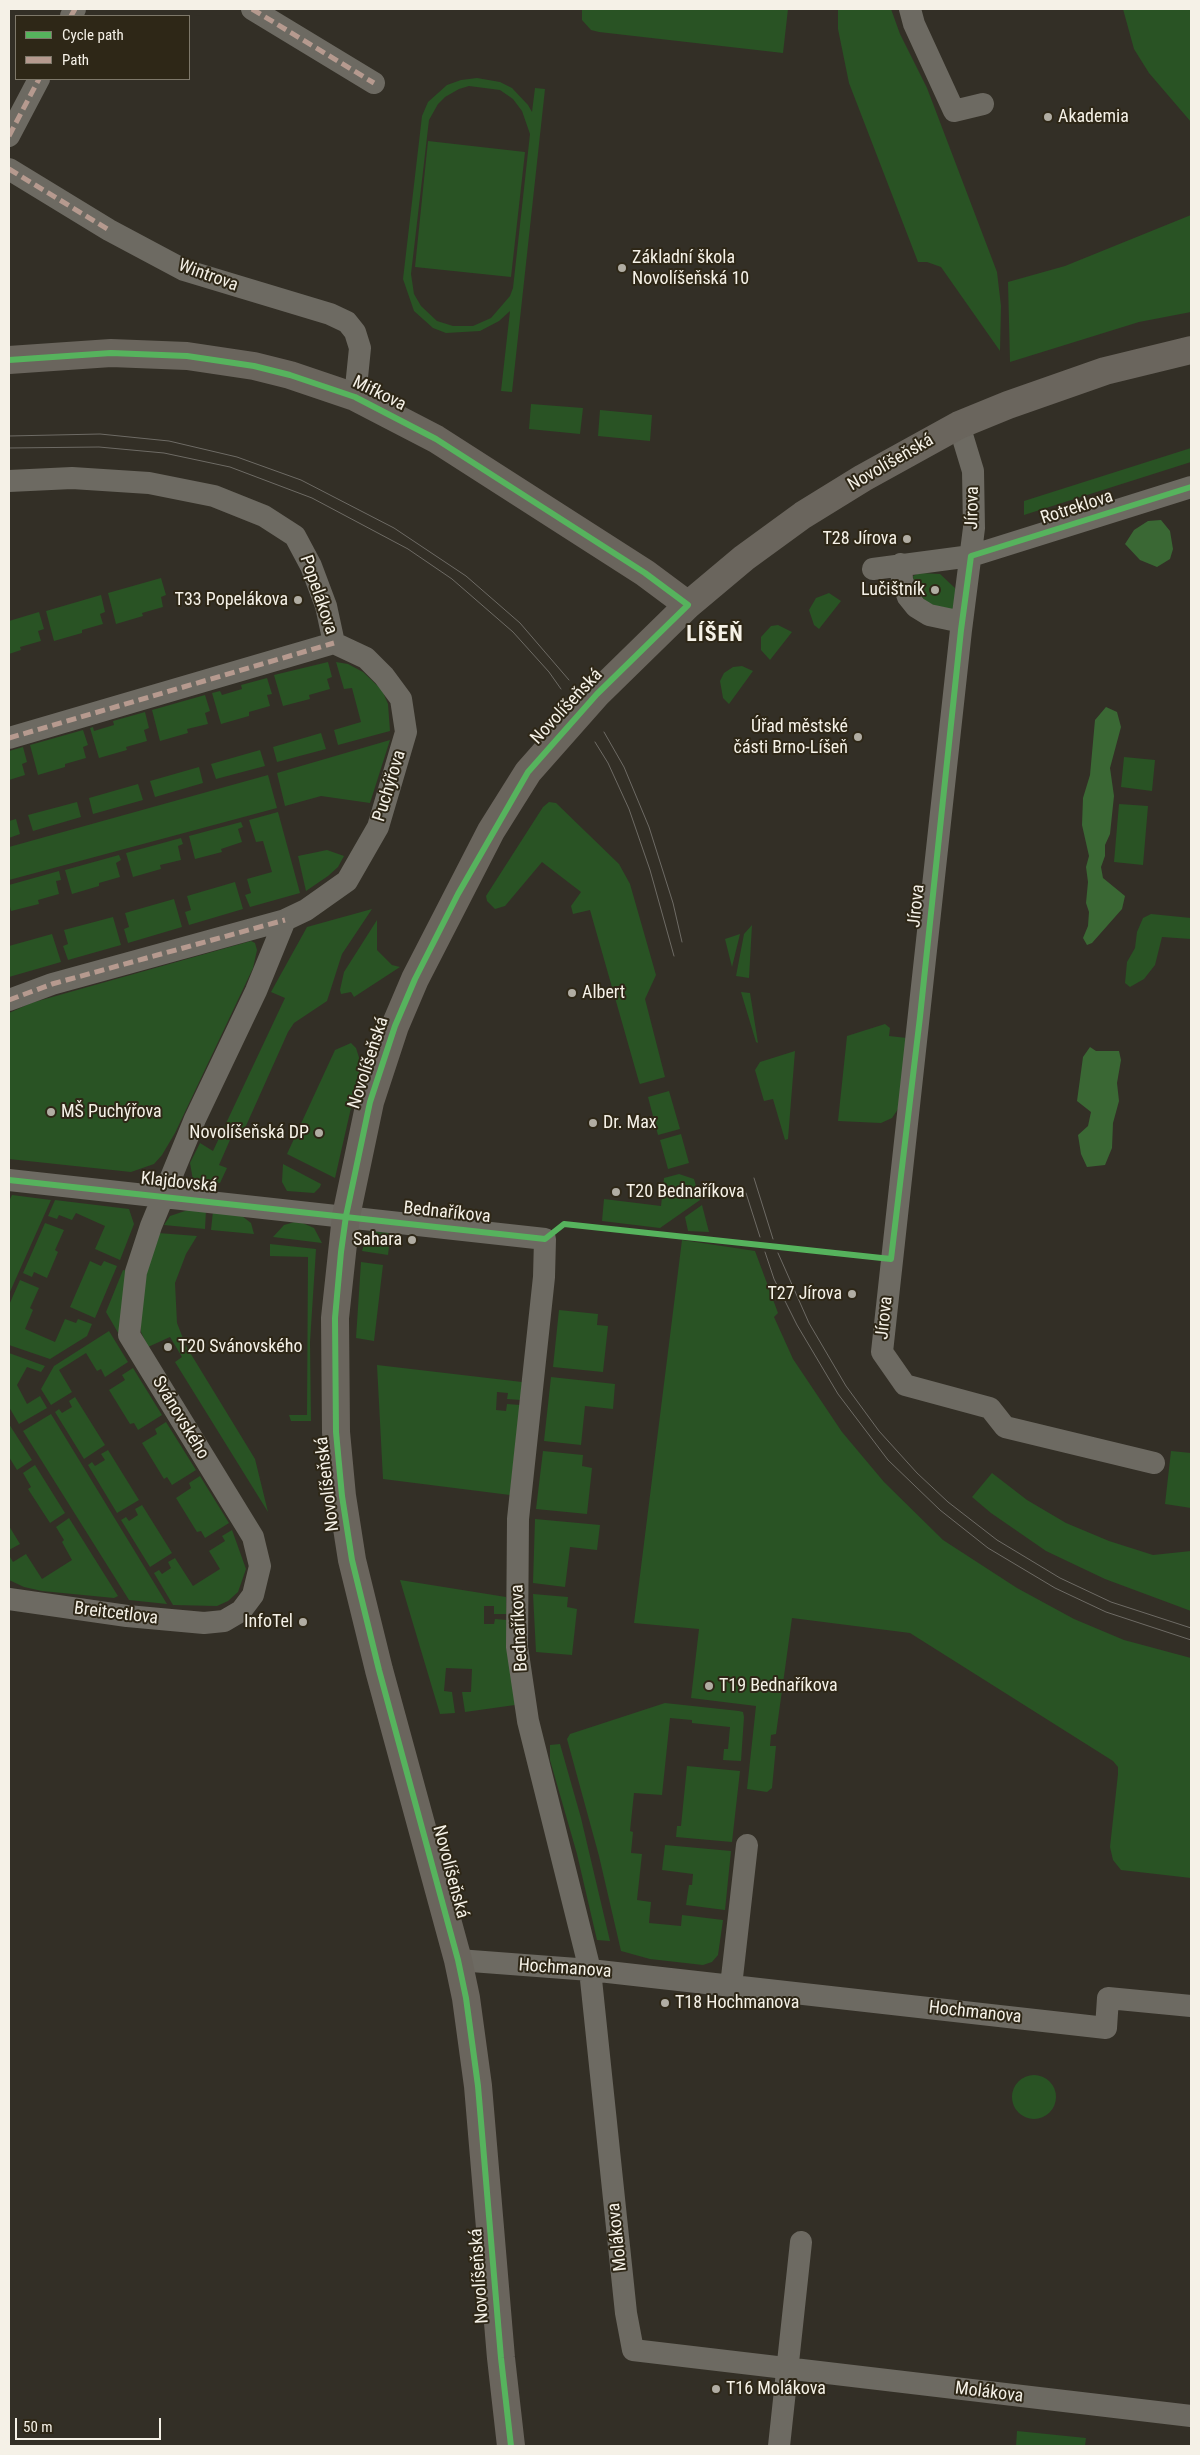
<!DOCTYPE html>
<html>
<head>
<meta charset="utf-8">
<style>
	body { margin:0 }
	#map { position:relative; width:1200px; height:2455px; overflow:hidden; background:#332f26; font-family:"Roboto Condensed",sans-serif }
	canvas { display:block }
	.frame { position:absolute; inset:0; border:10px solid #f5f1e7; pointer-events:none }
	.legend { position:absolute; left:15px; top:15px; width:175px; height:65px; box-sizing:border-box; background:#2e2717; border:1px solid #7e786a; margin:0; padding:6px 9px; list-style:none; font-size:15px; color:#f5f1e7 }
	.legend li { display:flex; align-items:center; gap:10px; height:25px }
	.legend b { width:25px; border:1px solid #7e786a }
	.scale { position:absolute; left:15px; top:2418px; width:146px; height:22px; box-sizing:border-box; border:2px solid #f5f1e7; border-top:0; padding-left:6px; font-size:15px; line-height:18px; white-space:nowrap; color:#f5f1e7; -webkit-text-stroke:4px #2e2717; paint-order:stroke }
</style>
</head>
<body>
<div id="map">
<canvas width="1200" height="2455"></canvas>
<div class="frame"></div>
<ul class="legend">
<li><b style="height:6px;background:#56b35d"></b>Cycle path</li>
<li><b style="height:6px;background:#b69a8f"></b>Path</li>
</ul>
<div class="scale">50 m</div>
</div>
<script>
const c = document.querySelector('canvas').getContext('2d');
c.lineJoin = 'round';
function paint(path, color) { c.fillStyle = color; c.fill(path, 'evenodd'); }
const toPath = rows => new Path2D(rows.map(r => 'M' + r).join(''));
function stroke(path, color, width, dash) { c.strokeStyle = color; c.lineWidth = width; c.lineCap = dash ? 'butt' : 'round'; c.setLineDash(dash || []); c.stroke(path); }
function write(font, color, halo, rows, align = 'center') {
  c.font = font + ' "Roboto Condensed",sans-serif'; c.lineWidth = 4; c.setLineDash([]); c.textBaseline = 'middle'; c.strokeStyle = halo; c.fillStyle = color; for (const [text, x, y, turn = 0] of rows) {
    c.save(); c.translate(x, y); c.rotate((+turn || 0) * Math.PI / 180); c.textAlign = isNaN(turn) ? turn : align; if (halo) c.strokeText(text, 0, 0); c.fillText(text, 0, 0); c.restore();
  }
}
const green = toPath([
	[582,9,788,9,783,53,599,32,591,30,582,20],
	[838,9,891,9,900,34,927,88,997,272,1001,306,1000,351,941,267,927,262,918,262,849,83,838,29],
	[1123,9,1191,9,1191,122,1149,73,1134,49],
	[477,78,500,82,512,88,528,105,532,112,535,88,545,89,512,392,501,391,510,311,499,321,480,331,446,333,433,328,414,311,403,279,422,116,428,102,447,85,461,80],
	[469,86,500,90,513,99,522,111,530,134,513,288,510,296,491,318,473,326,453,326,437,321,421,306,414,294,411,274,429,120,438,104,445,97,459,89],
	[428,141,525,152,511,277,415,267],
	[1191,215,1191,312,1139,322,1010,362,1008,282,1065,266],
	[531,404,583,408,580,434,529,429],
	[600,410,652,415,650,441,598,436],
	[1191,448,1191,462,1024,515,1024,501],
	[919,573,940,574,955,588,957,604,951,611,934,608,915,591,913,576],
	[161,578,166,595,161,597,163,607,142,613,143,616,116,624,108,593],
	[829,593,841,601,819,629,814,625,809,610,816,598],
	[101,595,105,612,100,614,103,624,82,630,82,633,54,641,46,611],
	[39,612,44,629,38,631,41,641,20,647,21,650,9,654,9,621],
	[778,625,792,632,770,660,761,650,761,637,771,626],
	[328,662,332,677,327,679,330,689,309,695,310,699,283,706,274,675],
	[336,662,348,664,363,672,382,690,388,704,390,731,338,745,334,730,361,722,352,688,344,689],
	[742,666,753,671,729,704,723,698,720,681,724,673,733,667],
	[267,678,272,694,267,695,270,706,249,712,249,716,221,724,212,693,220,691,222,695,242,689,241,685],
	[205,695,210,711,205,713,208,724,187,729,188,733,160,741,152,710],
	[145,712,149,728,144,730,147,741,126,747,127,750,99,758,90,728,93,727,94,731,114,725,113,721],
	[83,730,88,745,83,747,86,758,65,764,65,767,38,775,30,745],
	[321,733,326,749,277,762,273,747],
	[390,740,370,803,321,796,285,806,277,773],
	[23,747,27,762,22,764,25,775,9,780,9,751],
	[260,750,265,766,216,779,211,764],
	[1124,757,1155,760,1152,791,1121,787],
	[199,767,203,783,155,797,150,781],
	[268,775,277,808,9,880,9,847],
	[138,784,143,800,93,814,89,798],
	[77,802,81,817,33,831,28,815],
	[549,802,556,803,619,864,630,884,656,975,645,999,665,1077,640,1084,639,1082,590,910,573,914,571,906,581,892,542,862,505,906,495,909,487,901,486,896,543,807],
	[1119,804,1148,806,1143,865,1114,862],
	[278,812,300,893,250,907,245,895,251,893,247,879,272,872,263,841,256,842,249,820],
	[16,819,20,834,9,838,9,821],
	[241,822,243,827,238,829,242,842,221,849,222,852,195,859,189,836],
	[181,838,183,844,178,846,181,860,160,865,161,869,133,877,126,853],
	[327,850,344,856,338,867,328,876,306,891,298,856],
	[119,855,121,860,116,863,120,877,99,883,99,886,72,894,65,870],
	[59,871,61,880,56,881,59,894,38,900,39,904,11,911,9,903,9,885],
	[235,882,243,909,189,925,185,912,191,910,187,896],
	[174,899,182,927,128,943,124,929,129,927,125,913],
	[372,909,342,954,327,1001,294,1023,288,1032,241,1137,233,1133,219,1165,227,1168,220,1183,193,1180,190,1163,200,1143,213,1151,285,998,271,992,307,927],
	[1151,914,1191,918,1191,939,1162,937,1155,965,1144,979,1130,987,1125,983,1127,962,1135,948,1137,932,1143,918],
	[113,917,121,945,68,960,63,946,68,944,64,930],
	[377,920,377,950,392,965,400,967,354,997,351,992,341,994,340,990,344,972],
	[752,925,749,978,736,976,744,934],
	[52,934,61,962,9,977,9,946],
	[740,934,732,967,725,939],
	[251,941,255,943,257,950,253,968,175,1133,162,1155,154,1164,131,1172,9,1159,9,1013,31,1003],
	[741,992,750,993,758,1043,756,1042],
	[885,1024,890,1028,889,1036,907,1038,900,1106,892,1118,881,1123,838,1121,847,1036],
	[351,1043,356,1048,361,1064,335,1178,287,1154,335,1050],
	[795,1051,788,1139,785,1140,773,1099,764,1101,755,1070,760,1062],
	[669,1091,680,1129,658,1135,648,1097],
	[681,1134,689,1163,668,1169,660,1140],
	[283,1164,321,1184,320,1187,314,1193,287,1191,282,1182],
	[679,1174,694,1179,700,1200,660,1228,602,1221,604,1199,661,1206,664,1178],
	[12,1195,51,1200,9,1294,9,1201],
	[55,1200,129,1209,134,1224,120,1260,95,1249,105,1226,76,1213,72,1220,59,1215,57,1219,48,1216],
	[702,1205,709,1232,688,1231,685,1217],
	[188,1210,206,1210,205,1229,164,1225,170,1216],
	[213,1211,242,1216,251,1223,254,1234,211,1230],
	[298,1221,314,1228,322,1243,273,1237,284,1225],
	[45,1223,64,1230,55,1250,58,1252,47,1278,34,1272,32,1277,23,1273],
	[377,1229,391,1230,388,1255,362,1251,367,1235],
	[158,1233,197,1236,186,1254,175,1283,177,1323,186,1346,255,1459,268,1512,175,1362,182,1357,170,1337,148,1347,141,1332,140,1310,150,1253],
	[682,1240,755,1251,778,1313,774,1317,793,1359,842,1432,884,1482,943,1540,1017,1588,1074,1619,1124,1640,1191,1658,1191,1878,1121,1870,1113,1860,1110,1847,1118,1774,1118,1767,1113,1761,910,1633,792,1618,776,1734,771,1735,770,1746,776,1746,772,1788,767,1792,747,1789,756,1706,691,1698,699,1629,634,1623],
	[270,1244,316,1249,310,1342,311,1421,291,1421,289,1415,307,1415,308,1257,270,1256],
	[90,1261,101,1266,104,1261,117,1266,95,1318,70,1307],
	[361,1262,383,1265,374,1341,356,1338],
	[123,1270,128,1271,124,1343,106,1312],
	[20,1280,39,1288,30,1308,33,1310,25,1329,55,1342,65,1319,76,1323,78,1319,92,1324,87,1336,50,1359,9,1345,9,1305],
	[559,1310,598,1314,597,1325,608,1326,603,1372,553,1367],
	[109,1331,128,1362,105,1377,101,1369,97,1371,86,1353,59,1370,72,1392,51,1405,41,1389,54,1366],
	[9,1353,45,1366,41,1372,27,1367,17,1385,27,1404,40,1396,47,1408,19,1424,9,1407],
	[377,1365,522,1382,521,1400,507,1399,508,1393,497,1392,496,1410,506,1411,507,1404,520,1405,510,1495,383,1479],
	[133,1368,162,1415,138,1430,134,1423,130,1424,109,1390,125,1380,122,1375],
	[551,1377,615,1384,613,1409,585,1406,581,1445,544,1441],
	[75,1397,105,1445,84,1459,55,1412,59,1409,62,1413,72,1407,69,1401],
	[51,1414,167,1604,129,1600,23,1431],
	[166,1422,196,1470,172,1485,167,1477,164,1479,142,1443,157,1434,155,1429],
	[9,1424,32,1460,17,1470,9,1457],
	[108,1450,139,1500,117,1513,88,1465,92,1462,95,1466,105,1460,101,1454],
	[543,1451,583,1455,582,1466,592,1468,587,1514,536,1509],
	[1171,1451,1191,1453,1191,1508,1165,1504],
	[35,1465,65,1513,50,1523,28,1489,31,1487,23,1473],
	[992,1473,1027,1500,1066,1523,1109,1541,1153,1555,1191,1551,1191,1611,1105,1579,1046,1551,991,1513,972,1497],
	[200,1476,229,1523,205,1538,201,1531,197,1532,176,1498,191,1488,189,1483],
	[142,1505,172,1553,150,1567,121,1520,126,1517,129,1521,138,1515,135,1509],
	[69,1518,118,1596,114,1598,42,1591,24,1587,9,1580,10,1557,13,1562,26,1554,42,1579,72,1560,62,1542,64,1540,56,1527],
	[535,1519,600,1525,597,1550,570,1547,565,1587,533,1583],
	[9,1526,20,1544,9,1550],
	[232,1530,246,1569,238,1592,228,1601,217,1606,173,1605,154,1573,159,1570,162,1574,171,1568,168,1562,175,1558,193,1586,220,1569,209,1551,225,1541,222,1536],
	[400,1580,506,1597,507,1614,494,1614,494,1606,484,1606,484,1624,494,1624,495,1619,507,1620,515,1705,465,1712,462,1692,471,1692,472,1669,446,1668,444,1691,452,1692,455,1713,440,1714],
	[533,1594,568,1597,567,1607,577,1609,572,1655,536,1652],
	[665,1703,739,1711,743,1712,744,1717,741,1761,723,1760,724,1749,728,1749,730,1727,692,1723,692,1720,670,1718,662,1795,634,1793,630,1831,633,1832,631,1853,642,1854,637,1900,651,1902,649,1923,681,1926,682,1915,723,1920,718,1955,712,1962,703,1965,650,1959,621,1951,599,1856,567,1739,570,1734],
	[560,1744,581,1818,610,1941,597,1940,577,1854,550,1760,550,1745],
	[687,1766,740,1771,732,1842,676,1837,677,1826,681,1826],
	[665,1845,731,1851,725,1910,686,1905,689,1885,692,1885,693,1874,662,1870],
	'1012 2097a22 22 0 1 1 44 0a22 22 0 1 1-44 0Z',
	[1017,2431,1086,2438,1085,2446,1016,2446]
]);
const forest = toPath([
	[1161,520,1170,531,1173,549,1170,559,1157,567,1140,560,1125,544,1134,530,1148,521],
	[1106,707,1117,712,1121,727,1110,768,1114,796,1110,834,1105,845,1105,856,1101,867,1103,878,1125,896,1122,909,1092,943,1087,945,1083,938,1088,926,1089,912,1086,903,1088,882,1086,867,1089,856,1082,825,1083,798,1090,775,1095,720],
	[1090,1047,1096,1051,1119,1051,1121,1060,1117,1083,1119,1101,1113,1123,1112,1148,1105,1165,1087,1167,1081,1154,1078,1135,1088,1126,1091,1112,1077,1101,1083,1057]
]);
const street = toPath([
	[252,9,374,83],
	[910,9,914,24,954,111,983,104],
	[71,16,75,9],
	[9,136,39,79],
	[9,169,109,230,184,270,330,314,347,322,355,332,360,348,355,397],
	[959,425,973,471,974,528,961,630,882,1352,905,1385,990,1408,1005,1427,1154,1463],
	[9,481,72,478,149,483,214,496,264,516,295,536,311,566,326,606,334,643],
	[901,564,902,580,908,597,916,607,929,615,962,622],
	[873,569,971,556,1191,487],
	[9,738,334,643],
	[9,1000,52,984,285,920,306,910,347,881,378,827,406,732,401,699,384,676,366,658,334,643],
	[9,1180,545,1239,544,1277,518,1519,517,1647,528,1721,590,1970,626,2313,633,2350,1191,2416],
	[9,1599,127,1616,204,1623,224,1621,241,1611,253,1595,260,1566,253,1537,129,1335,136,1272,151,1226,195,1119,256,991,285,920],
	[458,1960,590,1970,1106,2028,1108,1998,1191,2006],
	[731,1986,747,1845],
	[779,2446,801,2242]
]);
const secondary = toPath([
	[9,360,111,353,187,356,254,366,290,375,355,397,436,439,645,573,688,605],
	[511,2446,501,2358,478,2086,466,1998,458,1960,379,1670,352,1560,342,1496,336,1432,335,1318,346,1216,370,1102,395,1026,415,979,491,831,528,772,597,694,688,605,744,558,803,515,863,478,959,425,1008,405,1105,371,1191,350]
]);
const tram = toPath([
	[9,436,100,434,169,441,237,457,301,480,394,528,466,576,520,623,569,680],
	[9,448,99,447,164,453,230,467,312,498,408,549,452,579,513,632,549,672,561,689],
	[604,732,624,767,649,827,673,903,682,942],
	[595,742,608,763,629,809,650,870,674,956],
	[754,1178,773,1239],
	[746,1193,760,1237],
	[765,1252,774,1279,797,1325,838,1394,888,1460,940,1510,988,1548,1055,1588,1106,1612,1191,1640],
	[778,1253,809,1323,846,1386,879,1431,917,1473,948,1502,997,1540,1060,1578,1111,1602,1191,1628]
]);
const quiet = toPath([
	[252,9,374,83],
	[71,16,75,9],
	[9,136,39,79],
	[9,169,109,230],
	[9,738,334,643],
	[9,1000,52,984,285,920]
]);
const cycleway = toPath([
	[9,360,111,353,187,356,254,366,290,375,355,397,436,439,645,573,688,605,597,694,528,772,458,894,415,979,395,1026,370,1102,346,1216,341,1252,335,1318,336,1432,342,1496,352,1560,379,1670,458,1960,466,1998,478,2086,501,2358,511,2446],
	[9,1180,545,1239,564,1224,891,1259,920,1017,961,630,971,556,1191,487]
]);
const markers = [
	[1048,117,5,"#b1ada3"],
	[622,268,5,"#b1ada3"],
	[907,539,5,"#b1ada3"],
	[935,590,5,"#b1ada3"],
	[298,600,5,"#b1ada3"],
	[858,737,5,"#b1ada3"],
	[572,993,5,"#b1ada3"],
	[51,1112,5,"#b1ada3"],
	[593,1123,5,"#b1ada3"],
	[319,1133,5,"#b1ada3"],
	[616,1192,5,"#b1ada3"],
	[412,1240,5,"#b1ada3"],
	[852,1294,5,"#b1ada3"],
	[168,1347,5,"#b1ada3"],
	[303,1622,5,"#b1ada3"],
	[709,1686,5,"#b1ada3"],
	[665,2003,5,"#b1ada3"],
	[716,2389,5,"#b1ada3"]
];
const poiNames = [
	["Akademia",1058,117],
	["Základní škola",632,258],
	["Novolíšeňská 10",632,279],
	["T28 Jírova",897,539,"right"],
	["Lučištník",925,590,"right"],
	["T33 Popelákova",288,600,"right"],
	["Úřad městské",848,727,"right"],
	["části Brno-Líšeň",848,748,"right"],
	["Albert",582,993],
	["MŠ Puchýřova",61,1112],
	["Dr. Max",603,1123],
	["Novolíšeňská DP",309,1133,"right"],
	["T20 Bednaříkova",626,1192],
	["Sahara",402,1240,"right"],
	["T27 Jírova",842,1294,"right"],
	["T20 Svánovského",178,1347],
	["InfoTel",293,1622,"right"],
	["T19 Bednaříkova",719,1686],
	["T18 Hochmanova",675,2003],
	["T16 Molákova",726,2389]
];
const streetNames = [
	["Wintrova",208,276,20],
	["Mifkova",379,394,26],
	["Novolíšeňská",891,463,-30],
	["Jírova",973,508,-89],
	["Rotreklova",1077,508,-18],
	["Popelákova",318,595,71],
	["Novolíšeňská",567,707,-47],
	["Puchýřova",390,786,-73],
	["Jírova",917,906,-84],
	["Novolíšeňská",369,1063,-72],
	["Klajdovská",179,1183,6],
	["Bednaříkova",447,1213,6],
	["Jírova",885,1318,-84],
	["Svánovského",180,1418,59],
	["Novolíšeňská",328,1484,-97],
	["Breitcetlova",116,1614,7],
	["Bednaříkova",520,1628,-93],
	["Novolíšeňská",450,1872,75],
	["Hochmanova",565,1969,4],
	["Hochmanova",975,2013,6],
	["Molákova",618,2237,-96],
	["Novolíšeňská",480,2276,-94],
	["Molákova",989,2393,7]
];
const districtNames = [
	["LÍŠEŇ",715,635]
];
paint(green, '#295324');
paint(forest, '#3a6834');
stroke(street, '#6d6a62', 22);
stroke(secondary, '#6a655d', 28);
stroke(tram, '#6e6b65', 1);
stroke(quiet, '#b69a8f', 5, [10, 5]);
stroke(cycleway, '#56b35d', 6);
for (const [x, y, r, color] of markers) { const dot = new Path2D(); dot.arc(x, y, r, 0, 2 * Math.PI); c.fillStyle = color; c.fill(dot); stroke(dot, '#2e2717', 2); }
write('18px', '#f5f1e7', '#2e2717', poiNames, 'left');
write('18px', '#f5f1e7', '#2e2717', streetNames);
c.letterSpacing = '1px';
write('bold 22px', '#f5f1e7', '#2e2717', districtNames);
c.letterSpacing = '0px';
</script>
</body>
</html>
